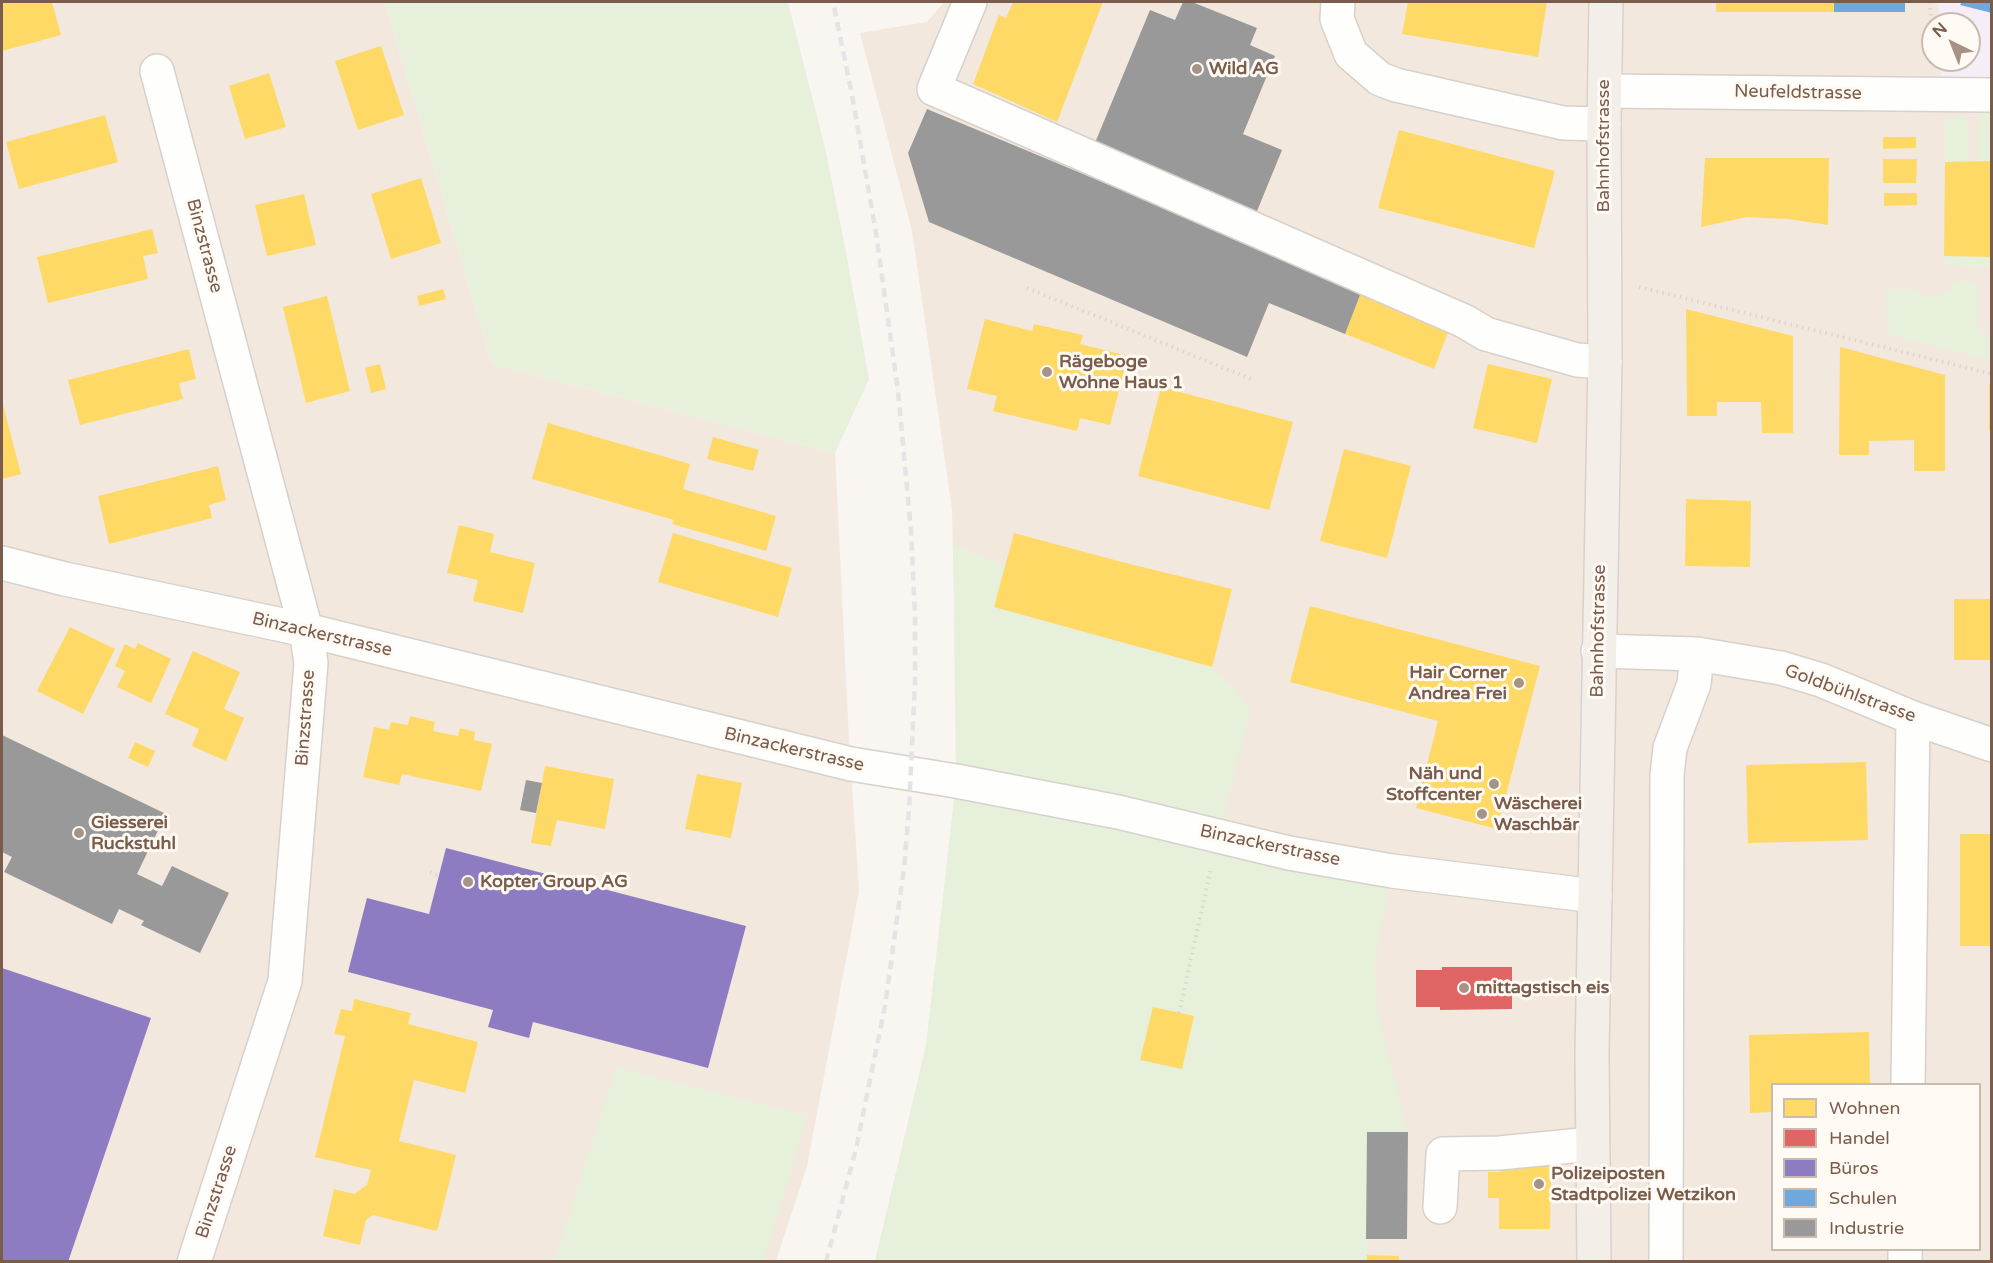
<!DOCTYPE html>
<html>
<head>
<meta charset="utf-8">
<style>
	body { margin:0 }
	#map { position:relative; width:1993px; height:1263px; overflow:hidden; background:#f9f5f0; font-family:"Varela Round",sans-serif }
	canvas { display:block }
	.frame { position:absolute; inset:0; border:3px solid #7a5c4d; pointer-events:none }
	.legend { position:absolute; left:1771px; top:1083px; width:210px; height:168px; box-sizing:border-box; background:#fffaf3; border:2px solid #cabbb1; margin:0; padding:8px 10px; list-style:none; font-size:18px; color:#7a5c4d }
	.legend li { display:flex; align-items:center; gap:12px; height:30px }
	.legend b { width:30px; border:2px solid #cabbb1 }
	.north { position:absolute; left:1921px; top:12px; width:60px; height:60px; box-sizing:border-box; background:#fffaf3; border:2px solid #cabbb1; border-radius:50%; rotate:317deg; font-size:16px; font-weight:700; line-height:24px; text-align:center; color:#7a5c4d }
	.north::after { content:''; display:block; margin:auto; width:21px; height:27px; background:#a69286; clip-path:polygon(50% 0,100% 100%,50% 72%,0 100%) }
</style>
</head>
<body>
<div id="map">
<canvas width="1993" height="1263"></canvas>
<div class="frame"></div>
<ul class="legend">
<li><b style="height:16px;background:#ffd966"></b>Wohnen</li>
<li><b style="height:16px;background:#e06666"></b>Handel</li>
<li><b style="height:16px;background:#8e7cc3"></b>Büros</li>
<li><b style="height:16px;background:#6fa8dc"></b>Schulen</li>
<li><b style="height:16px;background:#999"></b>Industrie</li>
</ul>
<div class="north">N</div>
</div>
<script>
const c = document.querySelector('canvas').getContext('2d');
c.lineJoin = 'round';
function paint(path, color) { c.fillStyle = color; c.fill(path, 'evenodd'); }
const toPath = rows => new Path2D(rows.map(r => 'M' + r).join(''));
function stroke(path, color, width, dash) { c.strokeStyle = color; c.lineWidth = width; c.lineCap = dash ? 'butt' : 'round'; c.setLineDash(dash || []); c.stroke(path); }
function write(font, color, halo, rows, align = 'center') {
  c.font = font + ' "Varela Round",sans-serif'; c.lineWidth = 6; c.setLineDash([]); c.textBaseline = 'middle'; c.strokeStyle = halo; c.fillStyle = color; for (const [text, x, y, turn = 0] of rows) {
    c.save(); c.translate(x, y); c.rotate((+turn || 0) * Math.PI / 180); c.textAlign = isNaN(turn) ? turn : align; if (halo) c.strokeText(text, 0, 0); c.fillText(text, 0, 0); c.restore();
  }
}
const residential = toPath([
	[2,2,385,2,492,364,835,453,849,740,859,891,807,1166,776,1261,2,1262],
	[944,2,1991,2,1991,1261,875,1261,926,1046,954,809,958,756,952,509,912,231,860,33,927,22],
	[1933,24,1969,24,1969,60,1933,60],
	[1772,1084,1980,1084,1980,1250,1772,1250]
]);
const education = toPath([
	[1938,2,1991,2,1991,95,1942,94,1940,60,1969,60,1969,24,1939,24]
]);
const green = toPath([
	[385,2,788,2,826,152,845,247,869,379,835,453,492,364],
	[1991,106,1991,161,1978,161,1979,115,1981,111],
	[1963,117,1966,119,1967,121,1968,161,1945,162,1945,122,1951,118],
	[1944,256,1991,257,1991,268,1945,265],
	[1957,280,1974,282,1977,284,1978,333,1991,334,1991,361,1888,334,1886,290,1914,289,1927,297,1950,292,1951,285],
	[953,545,1005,565,994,607,1212,667,1251,708,1219,835,1392,871,1374,969,1378,1014,1408,1132,1367,1132,1367,1261,875,1262,926,1046,956,781],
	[616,1067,807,1116,764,1261,554,1261]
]);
const homes = toPath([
	[2,2,52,2,61,35,2,51],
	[1013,2,1103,2,1057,122,973,84,999,15,1006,18],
	[1408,2,1547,2,1538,57,1402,34],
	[1716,2,1834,2,1834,12,1716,12],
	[381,46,404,115,358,130,335,61],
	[269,73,286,127,245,139,229,86],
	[105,115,118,162,19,189,6,142],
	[1399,130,1555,171,1534,248,1378,208],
	[1883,137,1916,137,1916,148,1883,149],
	[1705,158,1829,158,1828,225,1788,219,1747,217,1701,227],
	[1883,159,1917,159,1916,183,1883,183],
	[1992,161,1992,257,1944,256,1945,162],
	[421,178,441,243,391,259,371,194],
	[1884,193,1917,193,1917,205,1884,206],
	[304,194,316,245,267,256,255,205],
	[152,229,158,253,143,256,148,279,48,303,37,257],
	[443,289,446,299,419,306,417,296],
	[1362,290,1451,325,1434,369,1345,334],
	[327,296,350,391,306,403,283,307],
	[1686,309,1793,336,1793,433,1762,433,1761,402,1717,402,1717,416,1687,416],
	[985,319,1032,331,1034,324,1083,335,1080,344,1128,356,1110,425,1080,418,1077,431,993,411,997,396,967,389],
	[1840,347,1945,375,1945,471,1914,471,1914,440,1869,441,1869,455,1839,455],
	[189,349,196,379,179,383,183,399,80,425,68,380],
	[380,364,386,389,371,393,365,368],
	[1488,364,1552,379,1537,443,1473,428],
	[1989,384,1992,385,1992,431,1989,431],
	[1161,387,1293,422,1269,510,1138,476],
	[2,401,21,474,2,479],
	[548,423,690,464,683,489,776,516,766,551,672,524,674,520,532,479],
	[713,437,759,450,753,471,707,459],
	[1344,449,1411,466,1387,558,1320,541],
	[218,466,226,500,209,505,212,518,109,544,98,496],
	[1686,499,1751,501,1750,567,1685,566],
	[459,525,494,534,490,552,535,563,523,613,473,601,478,580,447,573],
	[673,533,792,568,778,617,658,582],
	[1014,533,1122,562,1232,589,1212,667,994,607],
	[1954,599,1992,599,1992,660,1954,660],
	[1310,606,1540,666,1497,829,1416,808,1438,721,1290,682],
	[70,627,115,649,83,714,37,691],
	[138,643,171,659,151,703,117,687,125,671,115,666,125,644,135,649],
	[193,651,240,672,224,709,244,718,226,761,192,746,199,729,165,714],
	[410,716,435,722,433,731,458,736,460,728,475,732,474,740,492,744,481,791,402,774,399,785,363,777,374,727,389,730,391,722,408,725],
	[135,742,155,751,148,767,128,758],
	[1866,762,1868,840,1748,843,1746,765],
	[545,766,614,779,605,829,557,820,551,846,531,843],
	[697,774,742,783,731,838,685,829],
	[1960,834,1992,834,1992,946,1960,946],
	[354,999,411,1013,408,1024,478,1042,465,1093,414,1080,399,1141,456,1155,437,1231,373,1215,366,1220,360,1245,323,1236,334,1189,354,1194,367,1185,371,1170,315,1157,345,1036,334,1034,341,1009,352,1011],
	[1153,1007,1194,1016,1182,1069,1140,1060],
	[1869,1032,1870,1084,1772,1084,1772,1112,1750,1113,1749,1035],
	[1499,1166,1551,1166,1550,1229,1499,1229,1499,1198,1488,1198,1488,1172,1500,1172],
	[1367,1255,1399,1256,1399,1262,1367,1262]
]);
const shops = toPath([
	[1442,967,1512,967,1512,1009,1440,1010,1440,1007,1416,1007,1416,970,1442,970]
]);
const offices = toPath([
	[446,848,746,926,708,1068,533,1022,529,1038,488,1027,493,1010,348,972,367,898,429,914],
	[2,968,151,1018,68,1262,2,1262]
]);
const schools = toPath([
	[1834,2,1905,2,1905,12,1834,12],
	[1962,2,1992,2,1992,13,1960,5]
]);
const industry = toPath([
	[1183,2,1192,2,1257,28,1250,45,1275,56,1243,134,1282,150,1255,216,1092,150,1150,10,1175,20],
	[927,109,1362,290,1345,334,1269,303,1247,357,929,222,908,153],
	[2,735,166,814,137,874,162,886,172,866,229,893,200,953,141,925,144,921,119,909,112,924,4,872,12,857,2,852],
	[526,780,542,783,536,813,520,810],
	[1367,1132,1408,1132,1407,1239,1366,1239]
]);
const path = toPath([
	[1930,2,1933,61],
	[1639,287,1992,374],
	[1027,288,1251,379],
	[430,872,439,876],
	[1179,1013,1211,868]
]);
const minor = toPath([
	[970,2,934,89,1464,321,1486,334,1577,360,1605,362],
	[1338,2,1337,19,1351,54,1380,79,1396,85,1563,123,1604,124],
	[157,71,306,630,311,663,285,981,194,1262],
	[1605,91,1992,95],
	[2,563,65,579,306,630,851,764,956,781,1118,812,1289,853,1392,871,1595,896],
	[1598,651,1697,654,1781,668,1821,680,1913,718,1992,745],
	[1908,1084,1913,718],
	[1440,1207,1443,1154,1499,1153,1592,1144],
	[1666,1262,1667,775,1670,748,1694,684,1697,654],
	[1905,1262,1905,1250]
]);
const major = toPath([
	[1594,1262,1592,1053,1605,362,1604,124,1606,2]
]);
const rail = toPath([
	[826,1262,856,1149,885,1006,904,868,909,809,915,683,915,616,911,530,898,391,876,233,852,95,833,2]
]);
const markers = [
	[1197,69,6,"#a69286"],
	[1047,372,6,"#a69286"],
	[1519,683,6,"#a69286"],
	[1494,784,6,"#a69286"],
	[1482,814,6,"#a69286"],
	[79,833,6,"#a69286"],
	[468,882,6,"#a69286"],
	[1464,988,6,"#a69286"],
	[1539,1184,6,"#a69286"]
];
const poiNames = [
	["Wild AG",1209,69],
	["Rägeboge",1059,362],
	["Wohne Haus 1",1059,383],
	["Hair Corner",1507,673,"right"],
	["Andrea Frei",1507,694,"right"],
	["Näh und",1482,774,"right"],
	["Stoffcenter",1482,795,"right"],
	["Wäscherei",1494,804],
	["Waschbär",1494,825],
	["Giesserei",91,823],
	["Ruckstuhl",91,844],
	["Kopter Group AG",480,882],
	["mittagstisch eis",1476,988],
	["Polizeiposten",1551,1174],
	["Stadtpolizei Wetzikon",1551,1195]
];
const streetNames = [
	["Neufeldstrasse",1798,93,1],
	["Bahnhofstrasse",1604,146,-90],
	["Binzstrasse",204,246,75],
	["Bahnhofstrasse",1599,631,-89],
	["Binzackerstrasse",322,635,13],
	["Goldbühlstrasse",1850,694,20],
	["Binzstrasse",306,718,-86],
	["Binzackerstrasse",794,750,13],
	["Binzackerstrasse",1270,846,12],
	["Binzstrasse",217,1192,-72]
];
paint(residential, '#f2e8de');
paint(education, '#f6eef6');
paint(green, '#e7f0db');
paint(homes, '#ffd966');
paint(shops, '#e06666');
paint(offices, '#8e7cc3');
paint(schools, '#6fa8dc');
paint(industry, '#999');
stroke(minor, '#d7d1cb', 36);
stroke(major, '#dad1cc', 36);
stroke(path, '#dcd5d0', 4, [1.5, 4.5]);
stroke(minor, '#fefefd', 33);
stroke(major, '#f3eee8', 33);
stroke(rail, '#e6e3e7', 4.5, [9, 6]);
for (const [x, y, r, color] of markers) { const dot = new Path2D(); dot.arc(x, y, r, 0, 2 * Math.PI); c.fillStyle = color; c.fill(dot); stroke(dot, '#fffaf3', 2); }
write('bold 18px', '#7a5c4d', '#fffaf3', poiNames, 'left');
write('18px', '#7a5c4d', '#fffaf3', streetNames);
</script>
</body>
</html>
